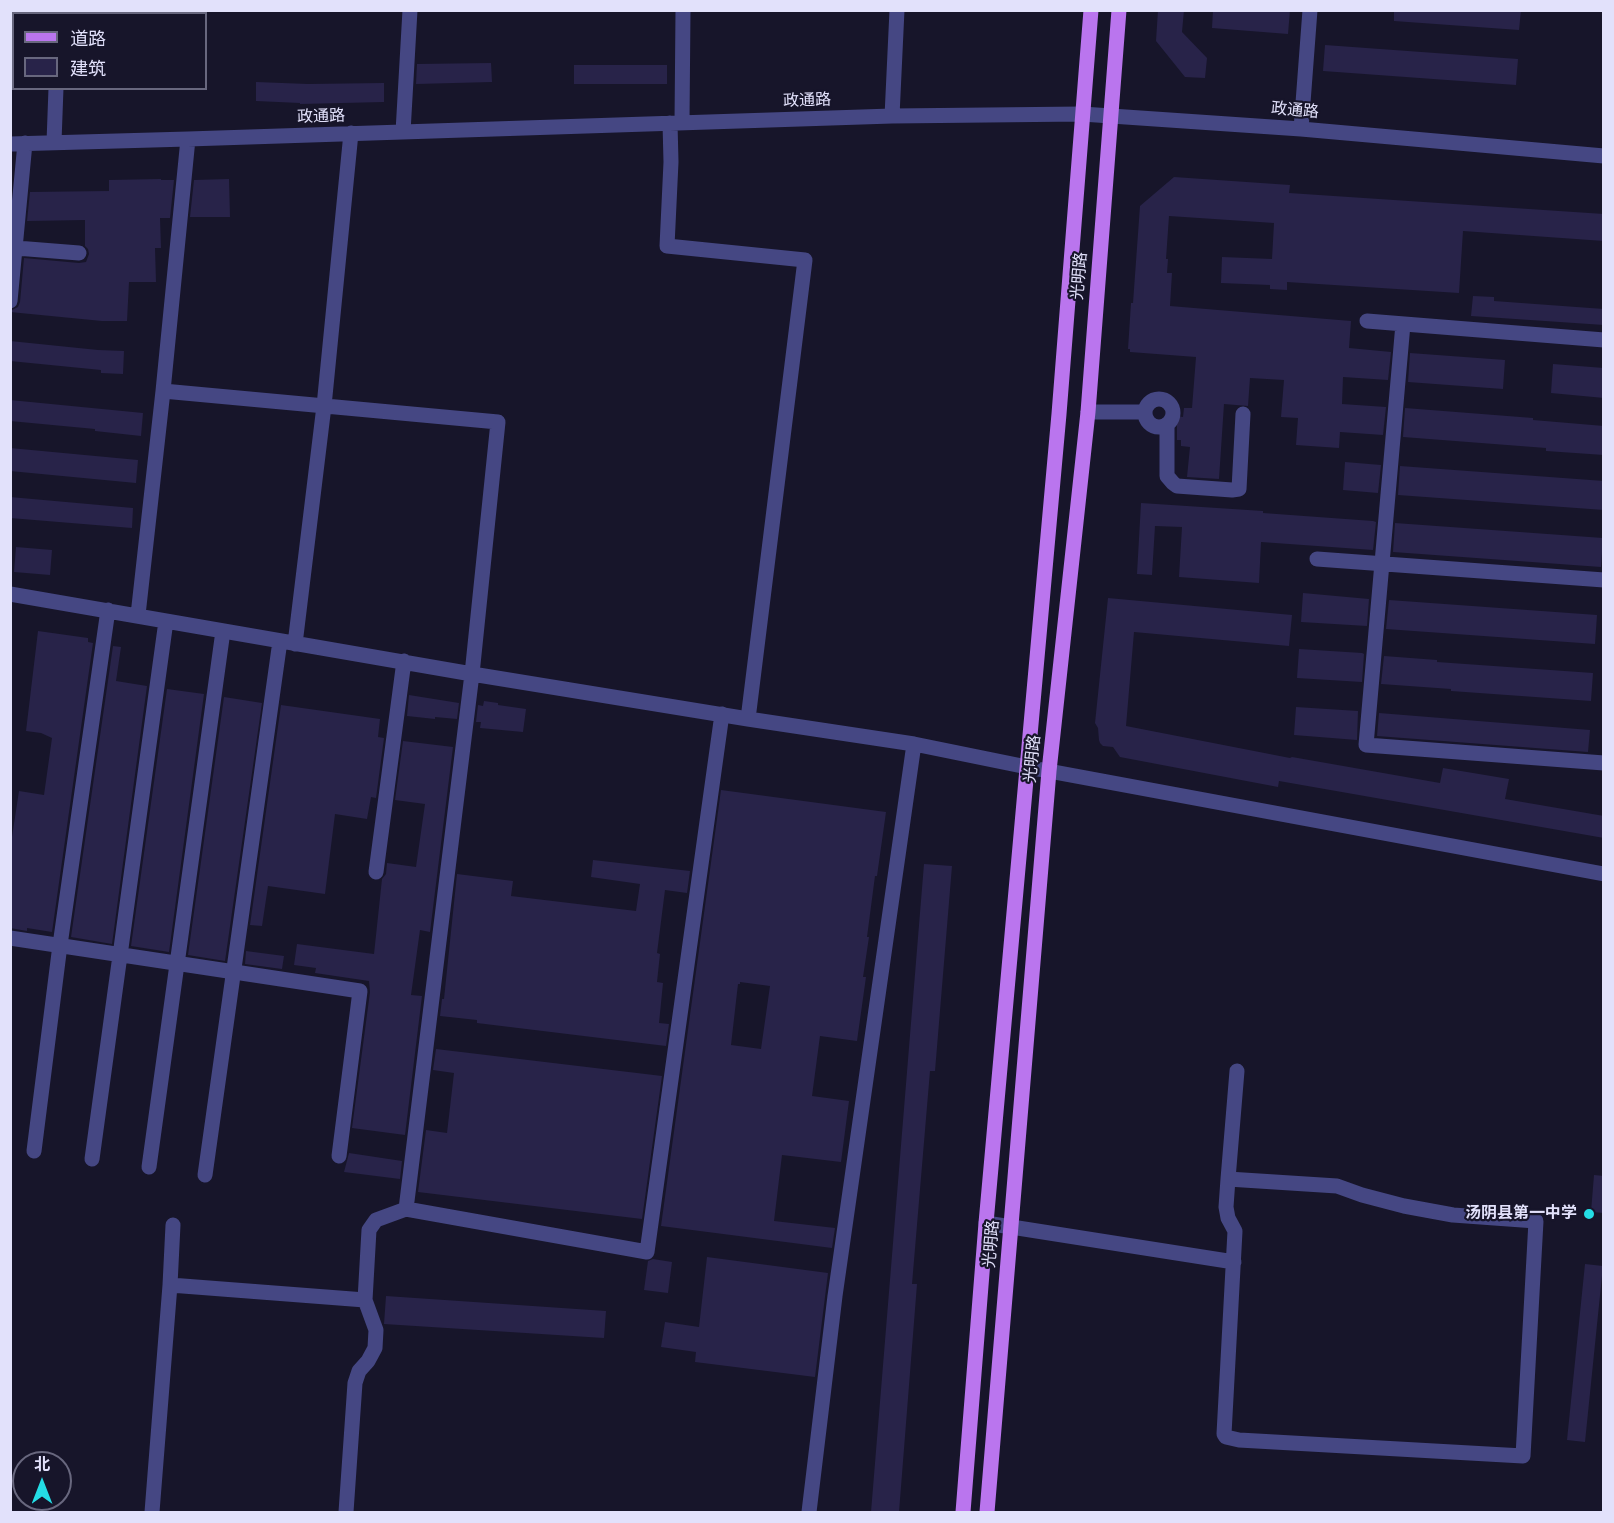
<!DOCTYPE html>
<html>
<head>
<meta charset="utf-8">
<style>
	body { margin:0 }
	#map { position:relative; width:1614px; height:1523px; overflow:hidden; background:#17152a; font-family:"DM Sans","Noto Sans SC",sans-serif }
	canvas { display:block }
	.frame { position:absolute; inset:0; border:12px solid #e2e1fb; pointer-events:none }
	.legend { position:absolute; left:12px; top:12px; width:195px; height:78px; box-sizing:border-box; background:#17152a; border:2px solid #68677e; margin:0; padding:8px 10px; list-style:none; font-size:18px; color:#e2e1fb }
	.legend li { display:flex; align-items:center; gap:12px; height:30px }
	.legend b { width:30px; border:2px solid #68677e }
	.north { position:absolute; left:12px; top:1451px; width:60px; height:60px; box-sizing:border-box; background:#17152a; border:2px solid #68677e; border-radius:50%; rotate:0deg; font-size:16px; font-weight:700; line-height:24px; text-align:center; color:#e2e1fb }
	.north::after { content:''; display:block; margin:auto; width:21px; height:27px; background:#24dde5; clip-path:polygon(50% 0,100% 100%,50% 72%,0 100%) }
</style>
</head>
<body>
<div id="map">
<canvas width="1614" height="1523"></canvas>
<div class="frame"></div>
<ul class="legend">
<li><b style="height:8px;background:#ba75ee"></b>道路</li>
<li><b style="height:16px;background:#282349"></b>建筑</li>
</ul>
<div class="north">北</div>
</div>
<script>
const c = document.querySelector('canvas').getContext('2d');
c.lineJoin = 'round';
function paint(path, color) { c.fillStyle = color; c.fill(path, 'evenodd'); }
const toPath = rows => new Path2D(rows.map(r => 'M' + r).join(''));
function stroke(path, color, width, dash) { c.strokeStyle = color; c.lineWidth = width; c.lineCap = dash ? 'butt' : 'round'; c.setLineDash(dash || []); c.stroke(path); }
function write(font, color, halo, rows, align = 'center') {
  c.font = font + ' "DM Sans","Noto Sans SC",sans-serif'; c.lineWidth = 4.5; c.setLineDash([]); c.textBaseline = 'middle'; c.strokeStyle = halo; c.fillStyle = color; for (const [text, x, y, turn = 0] of rows) {
    c.save(); c.translate(x, y); c.rotate((+turn || 0) * Math.PI / 180); c.textAlign = isNaN(turn) ? turn : align; if (halo) c.strokeText(text, 0, 0); c.fillText(text, 0, 0); c.restore();
  }
}
const building = toPath([
	[1158,10,1184,10,1182,32,1207,58,1205,78,1185,77,1156,41],
	[1213,10,1290,10,1288,34,1212,28],
	[1394,10,1521,10,1519,30,1394,21],
	[1325,45,1518,59,1516,85,1323,71],
	[491,63,492,82,416,84,417,64],
	[574,65,667,65,667,84,574,84],
	[256,82,308,84,384,83,384,102,300,104,300,103,256,101],
	[1174,177,1290,185,1289,193,1604,214,1604,241,1463,231,1459,293,1287,282,1287,290,1270,289,1270,285,1221,283,1222,257,1272,259,1274,223,1169,216,1166,259,1168,259,1167,273,1172,273,1170,306,1351,321,1349,348,1391,352,1388,380,1343,377,1342,404,1386,407,1383,435,1340,432,1339,448,1296,445,1298,418,1281,417,1284,380,1250,378,1248,406,1224,404,1219,479,1187,477,1190,447,1181,446,1181,440,1177,440,1177,424,1175,416,1183,417,1184,408,1192,408,1196,357,1130,352,1130,349,1128,349,1131,303,1133,303,1140,206],
	[161,179,161,180,174,180,170,218,160,218,161,248,155,248,156,282,129,282,127,321,102,321,10,312,10,311,18,307,20,302,24,258,79,263,86,262,89,254,88,249,85,246,85,220,27,221,30,192,109,191,109,180],
	[229,179,230,217,190,217,194,180],
	[1473,296,1494,297,1494,301,1604,309,1604,325,1471,316],
	[10,341,98,350,124,351,123,374,101,373,101,370,10,361],
	[1410,353,1505,360,1503,389,1408,382],
	[1553,364,1604,368,1604,398,1551,393],
	[10,400,143,413,141,436,95,431,95,429,10,421],
	[1405,408,1533,418,1533,420,1604,426,1604,455,1546,451,1546,448,1403,437],
	[10,448,138,460,136,483,10,471],
	[1345,462,1381,465,1378,493,1343,490],
	[1400,466,1604,481,1604,510,1398,495],
	[10,497,133,508,132,528,10,518],
	[1141,503,1263,511,1263,513,1373,521,1376,522,1373,550,1261,542,1259,583,1179,577,1182,527,1155,526,1152,575,1137,574],
	[1395,523,1603,538,1601,567,1393,552],
	[16,547,52,550,50,575,14,572],
	[1303,593,1369,599,1367,626,1301,622],
	[1108,598,1292,615,1289,646,1134,632,1126,726,1290,758,1292,757,1440,783,1443,768,1509,779,1505,799,1604,816,1604,838,1279,781,1278,787,1120,757,1113,747,1103,746,1100,743,1099,740,1098,728,1095,723],
	[1389,600,1597,615,1595,644,1386,629],
	[38,631,88,638,88,642,93,643,52,932,27,928,27,931,10,928,10,850,19,791,44,795,52,738,41,733,26,731],
	[113,646,121,647,116,681,147,686,112,944,71,937],
	[1299,649,1362,653,1364,654,1362,682,1297,678],
	[1384,656,1437,660,1437,662,1593,673,1591,701,1451,691,1451,689,1381,684],
	[167,689,204,694,169,952,131,946],
	[409,695,459,703,457,719,435,717,435,719,407,716],
	[224,697,262,703,225,961,188,955],
	[484,701,498,703,498,705,526,709,523,732,480,728,481,722,476,722,478,705,483,706],
	[281,705,380,719,378,737,384,738,376,798,371,797,367,819,335,814,325,894,268,886,262,926,250,925],
	[1296,707,1358,711,1357,740,1294,735],
	[1379,713,1590,730,1588,752,1377,736],
	[403,741,453,747,430,932,420,930,411,995,422,996,405,1135,352,1128,370,992,369,981,315,973,316,968,294,965,297,944,374,954,382,879,386,874,387,863,416,867,425,804,395,800],
	[721,790,886,812,877,876,875,876,867,937,869,937,863,977,866,977,857,1041,820,1036,812,1096,849,1101,841,1162,782,1155,774,1221,835,1228,832,1248,661,1226],
	[740,982,770,986,761,1049,731,1045,738,984,740,984],
	[593,860,690,871,687,893,665,890,657,953,660,954,657,982,663,983,659,1023,669,1024,666,1046,477,1023,477,1020,440,1016,442,999,444,999,457,874,513,881,511,896,636,911,640,884,591,877],
	[924,864,952,866,935,1071,930,1071,912,1284,917,1284,899,1512,871,1512],
	[246,951,284,956,282,969,245,964],
	[436,1049,662,1076,642,1219,418,1192,426,1130,447,1133,454,1073,433,1070],
	[349,1153,402,1161,400,1179,344,1172],
	[1594,1175,1604,1176,1604,1213,1591,1212],
	[707,1257,828,1273,815,1377,695,1362,696,1352,661,1347,665,1322,699,1327],
	[653,1259,672,1262,668,1293,644,1290,648,1261],
	[1585,1264,1603,1266,1585,1442,1567,1440],
	[386,1296,606,1311,604,1338,384,1324]
]);
const minor = toPath([
	[60,14,60,10],
	[892,116,897,10],
	[682,122,683,10],
	[670,123,671,162,667,246,805,260,748,719],
	[1301,129,1310,10],
	[403,132,410,10],
	[54,142,56,88],
	[10,144,188,139,892,116,1082,114,1301,129,1604,156],
	[16,248,79,253],
	[10,301,25,143],
	[1367,321,1604,340],
	[1403,324,1366,745,1604,763],
	[163,391,498,422,472,674,406,1209,647,1252,722,714],
	'1145 413a14 14 0 1 1 28 0a14 14 0 1 1-28 0Z',
	[1088,412,1145,412],
	[1167,424,1167,476,1173,483,1177,486,1232,490,1239,489,1243,414],
	[1317,559,1604,580],
	[10,594,472,674,748,719,914,744,1027,767,1604,874],
	[138,615,163,391,188,139],
	[295,644,324,406,351,133],
	[376,872,404,661],
	[10,938,360,991,339,1156],
	[34,1151,60,945,108,610],
	[92,1159,166,621],
	[149,1167,223,631],
	[205,1175,280,641],
	[1228,1179,1337,1186,1362,1195,1404,1206,1453,1215,1536,1221,1523,1456,1239,1440,1226,1437,1224,1434,1235,1231,1228,1218,1226,1207,1228,1179,1237,1071],
	[986,1223,1234,1262],
	[170,1285,365,1300],
	[152,1512,170,1285,173,1225],
	[346,1512,355,1383,359,1371,368,1361,375,1348,376,1330,365,1300,369,1230,376,1220,406,1209],
	[809,1512,835,1296,914,744]
]);
const major = toPath([
	[963,1512,986,1223,1059,414,1091,10],
	[987,1512,1049,771,1088,412,1119,10]
]);
const markers = [
	[1589,1214,6,"#24dde5"]
];
const streetNames = [
	["政通路",807,101,-2],
	["政通路",1295,111,5],
	["政通路",321,117,-2],
	["光明路",1080,276,-85],
	["光明路",1033,759,-84],
	["光明路",992,1244,-85]
];
const poiNames = [
	["汤阴县第一中学",1577,1214]
];
paint(building, '#282349');
stroke(minor, '#454783', 15);
stroke(major, '#ba75ee', 15);
for (const [x, y, r, color] of markers) { const dot = new Path2D(); dot.arc(x, y, r, 0, 2 * Math.PI); c.fillStyle = color; c.fill(dot); stroke(dot, '#17152a', 2); }
write('16px', '#e2e1fb', '#17152a', streetNames);
write('bold 16px', '#e2e1fb', '#17152a', poiNames, 'right');
</script>
</body>
</html>
